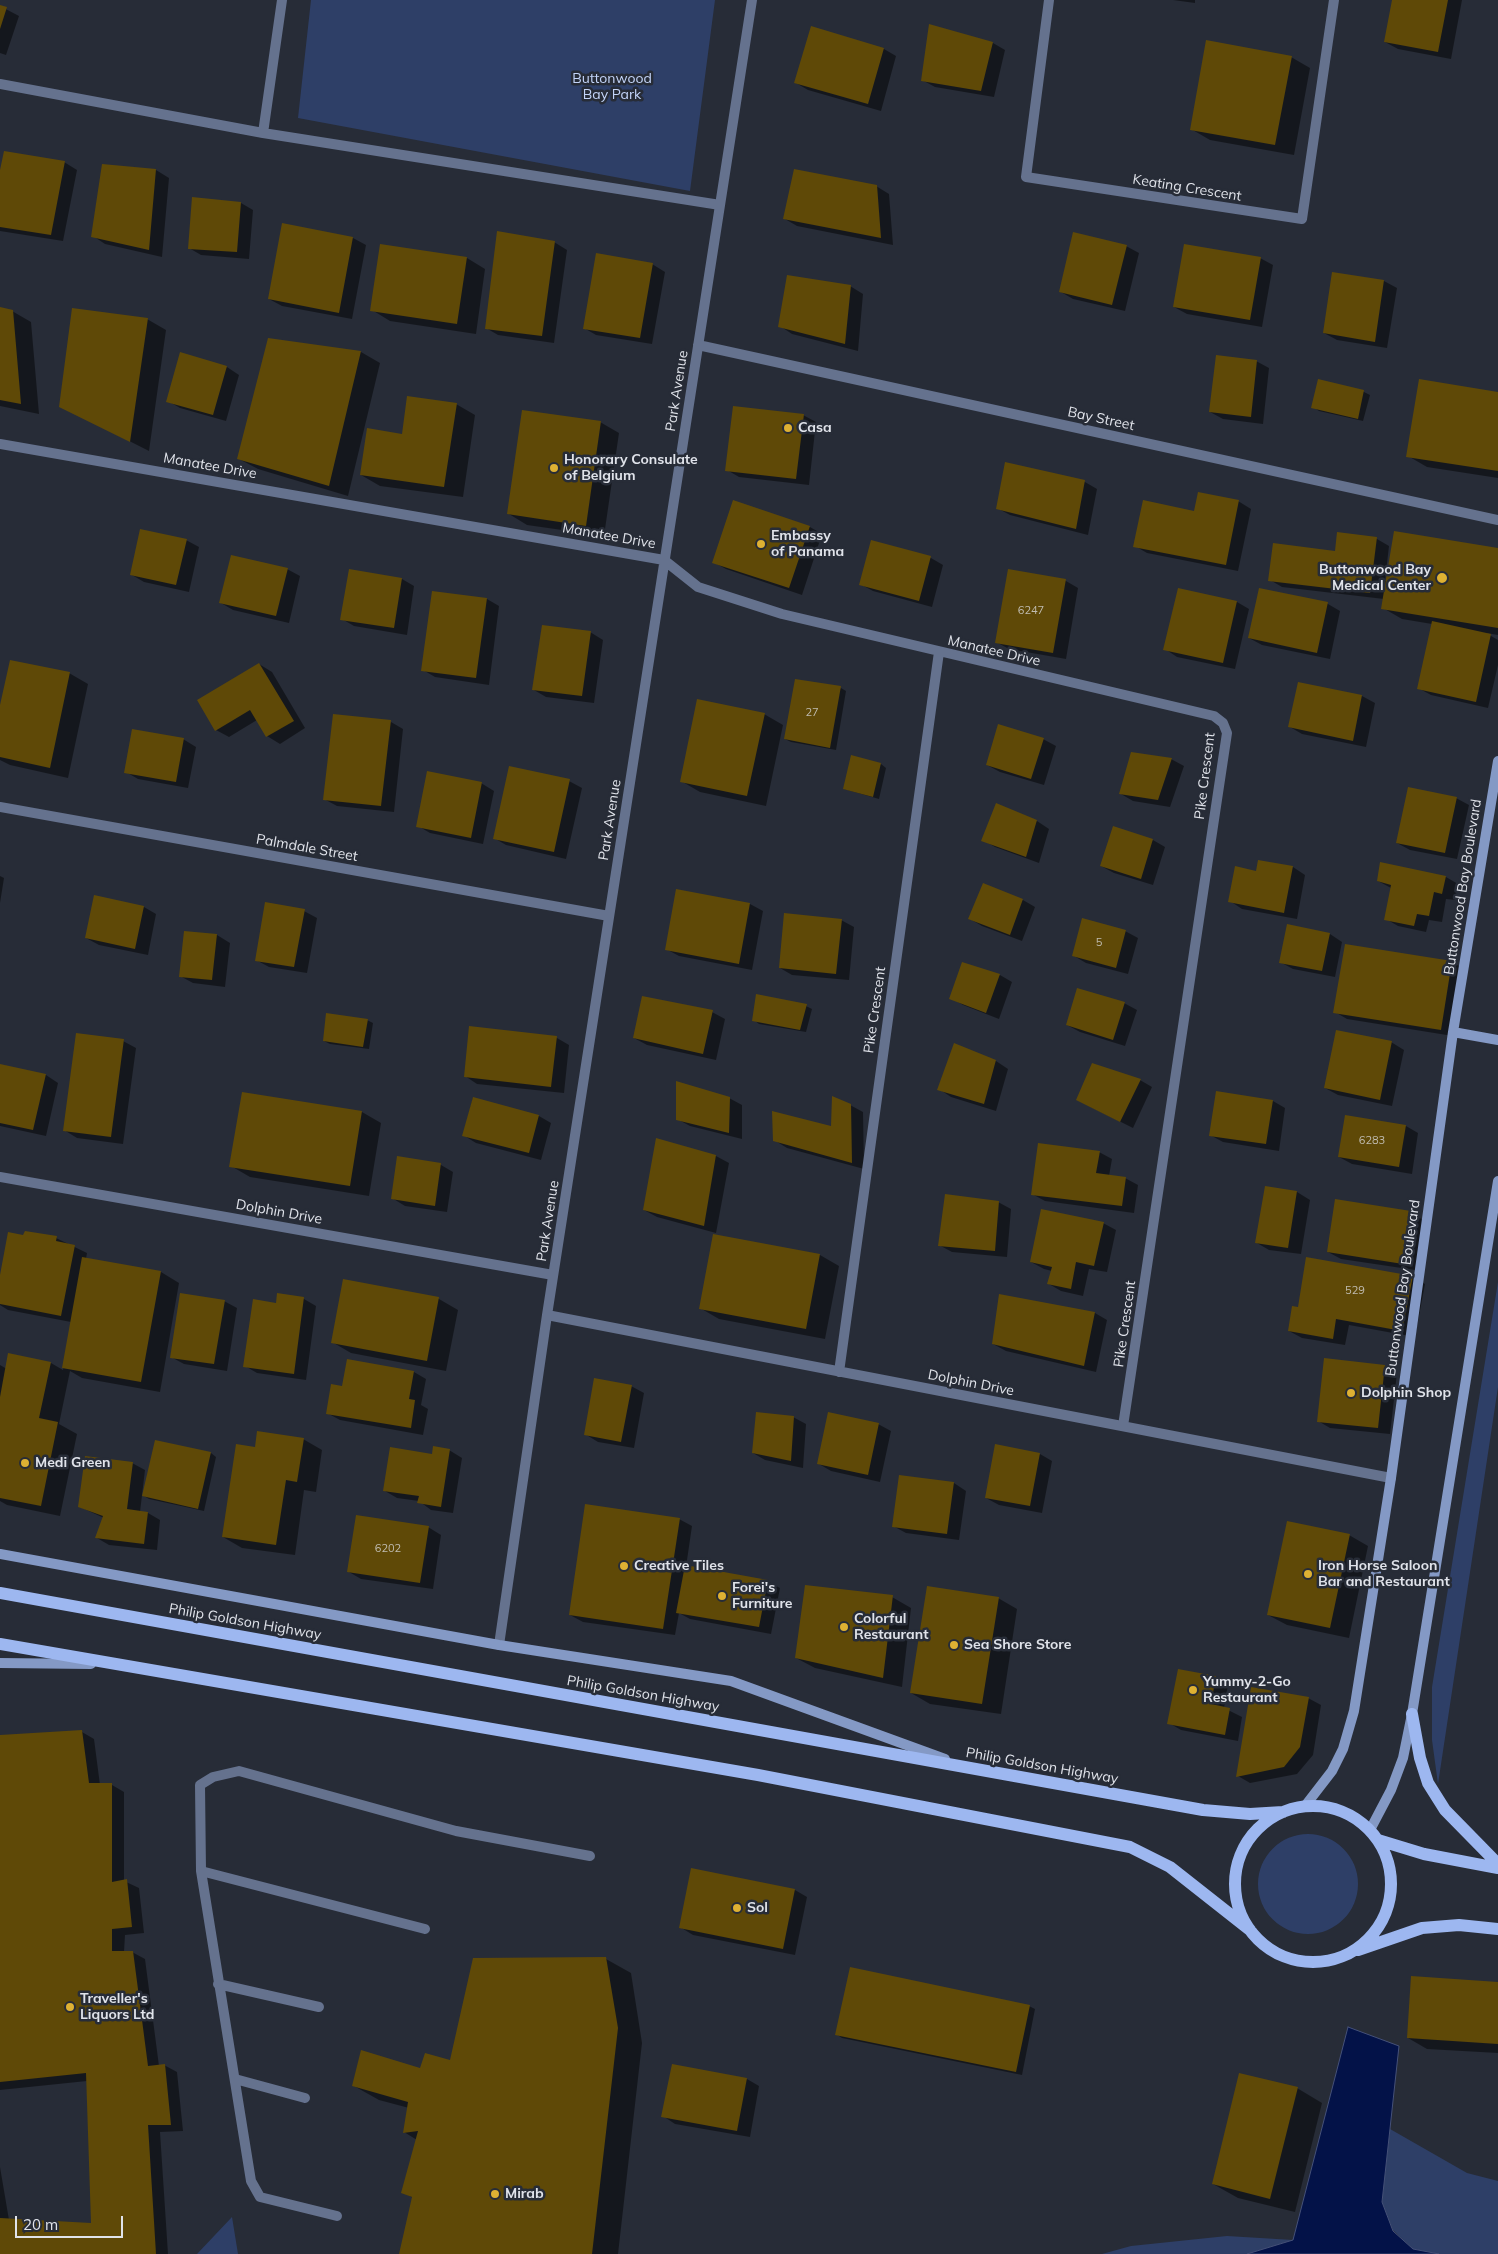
<!DOCTYPE html>
<html>
<head>
<meta charset="utf-8">
<style>
	body { margin:0 }
	#map { position:relative; width:1498px; height:2254px; overflow:hidden; background:#272c37; font-family:Mulish,sans-serif }
	canvas { display:block }
	.scale { position:absolute; left:15px; top:2216px; width:108px; height:22px; box-sizing:border-box; border:2px solid #e0e3ea; border-top:0; padding-left:6px; font-size:15px; line-height:18px; white-space:nowrap; color:#e0e3ea; -webkit-text-stroke:4px #272c37; paint-order:stroke }
</style>
</head>
<body>
<div id="map">
<canvas width="1498" height="2254"></canvas>
<div class="scale">20 m</div>
</div>
<script>
const c = document.querySelector('canvas').getContext('2d');
c.lineJoin = 'round';
function paint(path, color) { c.fillStyle = color; c.fill(path, 'evenodd'); }
const toPath = rows => new Path2D(rows.map(r => 'M' + r).join(''));
function stroke(path, color, width, dash) { c.strokeStyle = color; c.lineWidth = width; c.lineCap = dash ? 'butt' : 'round'; c.setLineDash(dash || []); c.stroke(path); }
function write(font, color, halo, rows, align = 'center') {
  c.font = font + ' Mulish,sans-serif'; c.lineWidth = 5; c.setLineDash([]); c.textBaseline = 'middle'; c.strokeStyle = halo; c.fillStyle = color; for (const [text, x, y, turn = 0] of rows) {
    c.save(); c.translate(x, y); c.rotate((+turn || 0) * Math.PI / 180); c.textAlign = isNaN(turn) ? turn : align; if (halo) c.strokeText(text, 0, 0); c.fillText(text, 0, 0); c.restore();
  }
}
const green = toPath([
	[311,0,715,0,690,191,298,118],
	[1498,1282,1498,1387,1438,1784,1432,1740,1432,1687],
	'1258 1884a50 50 0 1 1 100 0a50 50 0 1 1-100 0Z',
	[1390,2129,1467,2173,1498,2181,1498,2254,1439,2254,1413,2249,1393,2230,1382,2202],
	[232,2217,238,2254,197,2254],
	[1227,2236,1293,2240,1247,2254,1102,2254,1131,2246]
]);
const water = toPath([
	[1348,2027,1399,2046,1382,2202,1393,2231,1413,2249,1439,2254,1247,2254,1293,2240,1348,2027]
]);
const shadow = toPath([
	[1173,0,1195,0,1195,3],
	[1393,0,1462,0,1451,59,1398,49,1385,42],
	[0,6,19,16,6,55,0,53],
	[812,28,884,49,896,56,881,111,808,90,796,83],
	[993,43,1005,50,994,97,935,87,922,80],
	[1291,57,1310,68,1294,155,1210,140,1191,129],
	[64,162,77,170,63,241,0,231,0,176],
	[103,165,156,170,169,178,162,257,105,244,93,236],
	[876,186,889,194,893,245,797,226,785,219],
	[241,203,253,210,249,259,201,255,189,248],
	[283,225,353,238,366,245,352,319,282,306,269,299],
	[554,242,567,250,554,343,498,335,486,328],
	[1126,246,1139,253,1125,311,1073,299,1061,292],
	[467,258,485,269,476,334,390,321,372,310],
	[1260,258,1273,265,1262,327,1187,314,1174,307],
	[652,264,665,272,652,344,596,335,584,328],
	[1333,274,1384,281,1397,288,1387,348,1337,340,1324,333],
	[850,286,863,294,858,351,792,334,780,326],
	[0,308,12,311,31,322,39,414,0,406],
	[147,319,166,330,149,451,60,406],
	[269,339,361,352,380,363,348,496,258,469,239,459],
	[1256,361,1269,368,1263,424,1223,419,1210,412],
	[227,367,239,375,226,421,180,408,168,401],
	[1319,381,1364,392,1370,395,1363,421,1319,411,1313,407],
	[1498,393,1498,478,1427,467,1408,456],
	[456,404,475,415,463,497,380,486,361,475,403,435],
	[803,415,816,422,809,485,739,477,727,470],
	[600,422,619,433,604,536,527,525,509,514],
	[1085,482,1097,489,1088,535,1010,515,997,508],
	[1238,501,1251,509,1238,571,1147,553,1135,546,1195,512],
	[734,502,810,527,822,534,802,595,726,569,713,562],
	[1377,539,1389,546,1385,581,1387,581,1498,549,1498,635,1486,633,1498,640,1498,665,1488,708,1431,695,1418,688,1432,624,1402,619,1383,608,1384,599,1282,587,1270,580,1336,552],
	[186,540,199,547,189,592,144,582,132,575],
	[872,541,931,558,943,565,932,607,873,591,860,584],
	[287,569,300,576,289,623,233,610,221,603],
	[1009,570,1066,581,1078,588,1066,659,1009,649,996,642],
	[402,579,414,586,407,635,354,626,342,619],
	[1179,589,1237,602,1249,609,1235,669,1177,657,1165,649],
	[1260,589,1328,604,1340,611,1330,659,1262,645,1249,638],
	[434,592,487,599,499,606,489,685,435,677,423,670],
	[590,632,603,640,594,703,546,697,534,690],
	[259,664,272,672,305,728,280,744,267,736,257,720,229,737,216,730],
	[69,673,88,684,68,778,10,765,0,760,0,711],
	[1299,683,1362,696,1375,703,1366,747,1302,734,1290,727],
	[841,688,846,691,836,750,791,742,785,739],
	[764,714,783,725,766,806,700,792,681,781],
	[391,722,403,729,394,812,337,806,324,799],
	[183,739,196,747,188,788,138,779,126,772],
	[1043,739,1056,746,1044,785,1000,772,987,765],
	[1171,759,1184,766,1170,807,1133,801,1121,794],
	[881,764,886,768,879,799,844,789],
	[569,781,582,788,566,859,506,845,494,838],
	[481,783,494,791,483,844,430,833,418,826],
	[1456,798,1469,805,1457,859,1410,850,1397,843],
	[1037,821,1049,829,1039,863,995,847,983,840],
	[1153,840,1165,847,1153,885,1114,873,1101,866],
	[1381,864,1446,877,1458,884,1455,900,1446,899,1442,922,1429,920,1426,932,1398,926,1386,919,1391,888,1378,881],
	[1293,867,1305,875,1297,919,1242,909,1230,901,1257,872],
	[0,876,4,878,0,903],
	[984,884,1023,900,1035,907,1022,941,982,926,970,919],
	[677,890,750,904,763,911,752,970,679,956,666,949],
	[144,907,156,914,148,955,99,945,86,938],
	[304,911,317,918,307,973,269,967,256,960],
	[841,920,854,927,849,980,792,975,780,968],
	[1125,931,1138,938,1128,974,1086,963,1074,956],
	[185,932,217,935,230,943,225,987,193,983,180,976],
	[1330,934,1342,942,1335,977,1293,969,1280,962],
	[1452,962,1464,969,1453,1036,1347,1019,1335,1012],
	[1000,975,1012,982,999,1019,963,1005,951,998],
	[1124,1003,1137,1010,1125,1046,1080,1032,1067,1025],
	[806,1006,812,1009,806,1032,759,1024,754,1020],
	[712,1012,725,1019,716,1060,647,1045,634,1038],
	[367,1020,373,1023,369,1049,330,1044,324,1041],
	[557,1038,569,1045,564,1093,477,1084,465,1076],
	[123,1041,136,1048,123,1144,77,1138,64,1130],
	[1391,1042,1404,1050,1392,1106,1338,1095,1325,1088],
	[955,1045,996,1061,1008,1069,996,1111,951,1097,939,1089],
	[0,1066,46,1075,58,1083,46,1136,0,1126],
	[1140,1080,1152,1087,1133,1128,1091,1107],
	[473,1098,539,1116,551,1123,541,1160,476,1143,463,1135],
	[729,1098,742,1105,742,1139,690,1126,677,1119],
	[1273,1101,1285,1108,1279,1151,1223,1142,1210,1135],
	[850,1105,863,1112,864,1169,787,1148,774,1140,832,1128],
	[362,1112,381,1123,369,1196,250,1177,231,1166],
	[1406,1126,1418,1133,1412,1174,1352,1164,1339,1157],
	[657,1140,716,1156,729,1163,716,1233,657,1217,644,1210],
	[1099,1152,1112,1159,1109,1176,1125,1178,1138,1185,1134,1213,1045,1201,1032,1194],
	[398,1158,441,1165,453,1172,447,1212,405,1206,392,1198],
	[1266,1188,1297,1192,1310,1200,1301,1254,1269,1250,1257,1243],
	[998,1202,1011,1209,1007,1257,952,1252,939,1245],
	[1410,1212,1423,1220,1415,1270,1341,1259,1328,1252],
	[1103,1223,1116,1230,1107,1272,1089,1269,1083,1296,1061,1291,1049,1284,1052,1271,1044,1269,1031,1262],
	[714,1235,820,1255,839,1266,825,1339,719,1319,700,1308],
	[24,1237,56,1238,87,1253,86,1259,161,1272,179,1283,160,1392,82,1378,70,1371,59,1424,77,1434,60,1516,7,1505,0,1501,0,1365,7,1369,51,1363,63,1370,71,1322,8,1310,0,1305,0,1281],
	[1412,1277,1425,1284,1415,1337,1349,1325,1345,1345,1302,1338,1289,1331,1299,1308],
	[344,1281,439,1299,458,1310,446,1371,351,1353,332,1342],
	[1000,1295,1095,1313,1107,1320,1096,1372,1006,1351,993,1344],
	[304,1299,316,1306,306,1380,257,1373,245,1366,277,1304],
	[224,1301,237,1308,227,1371,184,1364,171,1357],
	[1385,1366,1397,1373,1390,1434,1330,1428,1318,1421],
	[414,1372,426,1379,421,1405,428,1409,423,1435,340,1420,327,1413,343,1387],
	[631,1386,644,1393,634,1448,598,1442,585,1434],
	[793,1417,806,1424,803,1468,765,1460,753,1453],
	[878,1424,891,1431,880,1482,831,1471,819,1464],
	[303,1439,322,1450,316,1492,304,1490,295,1555,242,1548,223,1537,256,1449],
	[449,1450,462,1458,453,1513,431,1510,419,1501,397,1498,385,1491,433,1455],
	[211,1453,216,1457,204,1511,149,1499,144,1496],
	[1040,1454,1052,1461,1042,1513,999,1505,986,1498],
	[132,1463,145,1470,140,1512,148,1513,160,1520,157,1550,109,1545,97,1538,104,1518,80,1507],
	[954,1483,966,1491,959,1540,906,1533,893,1526],
	[679,1519,692,1526,686,1567,767,1581,780,1588,771,1634,690,1619,679,1613,675,1635,583,1622,570,1615],
	[428,1527,441,1535,433,1589,361,1579,349,1572],
	[1349,1535,1368,1546,1349,1638,1287,1625,1268,1615],
	[892,1597,911,1608,902,1687,815,1668,796,1658],
	[998,1598,1017,1609,1001,1714,930,1704,911,1693],
	[1215,1677,1228,1685,1224,1708,1242,1717,1238,1741,1181,1730,1169,1723],
	[1308,1698,1321,1705,1313,1755,1297,1774,1250,1783,1238,1776],
	[82,1732,94,1739,100,1785,112,1785,124,1792,124,1881,139,1888,144,1933,125,1935,124,1952,132,1952,145,1959,159,2066,164,2065,177,2072,183,2131,160,2132,168,2254,0,2254,0,2167,9,2220,92,2224,87,2081,0,2090,0,1736],
	[795,1890,807,1897,795,1955,693,1935,680,1927],
	[606,1959,631,1973,642,2043,618,2254,400,2254,413,2198,403,2192,417,2140,404,2132,409,2108,379,2100,354,2086,451,2062],
	[1498,1984,1498,2053,1427,2049,1408,2038],
	[1029,2006,1035,2009,1022,2075,842,2038,836,2034],
	[747,2079,759,2086,750,2137,675,2124,663,2116],
	[1297,2088,1322,2103,1295,2212,1238,2198,1213,2184]
]);
const building = toPath([
	[1392,0,1448,0,1438,52,1384,42],
	[0,5,7,7,0,29],
	[929,24,993,42,981,91,921,81],
	[811,26,884,48,868,104,794,83],
	[1206,40,1292,56,1275,145,1190,130],
	[4,151,65,161,51,235,0,227,0,170],
	[102,164,156,169,149,250,91,237],
	[794,169,877,185,881,238,783,219],
	[192,197,241,202,237,252,188,249],
	[282,223,353,237,339,313,268,299],
	[497,231,555,241,542,336,485,329],
	[1073,232,1127,245,1112,305,1059,292],
	[380,244,467,257,457,324,370,311],
	[1184,244,1261,257,1250,320,1173,307],
	[596,253,653,263,640,338,583,329],
	[1332,272,1384,280,1375,342,1323,333],
	[787,275,851,285,845,344,778,327],
	[0,307,13,310,21,404,0,400],
	[72,308,148,318,130,442,59,407],
	[268,338,361,351,329,486,237,459],
	[180,352,227,366,213,415,166,402],
	[1216,355,1257,360,1251,417,1209,412],
	[1318,379,1364,390,1358,419,1311,408],
	[1419,379,1498,392,1498,471,1406,457],
	[407,396,457,403,444,487,360,475,367,428,402,434],
	[733,406,804,414,796,479,725,471],
	[522,410,601,421,586,526,507,514],
	[1005,462,1085,480,1076,529,996,509],
	[1198,492,1239,500,1226,565,1133,547,1143,500,1194,511],
	[733,500,810,526,789,588,712,563],
	[140,529,187,539,176,585,130,575],
	[1394,531,1498,548,1498,628,1381,609],
	[1337,532,1377,537,1370,593,1268,581,1273,543,1335,551],
	[871,540,931,556,919,601,859,585],
	[231,555,288,568,276,616,219,603],
	[349,569,402,578,394,628,340,620],
	[1008,569,1066,579,1053,653,995,643],
	[1178,588,1237,601,1223,663,1163,650],
	[1259,588,1328,602,1317,653,1248,638],
	[432,591,487,598,476,678,421,671],
	[1432,621,1491,634,1476,702,1417,689],
	[542,625,591,631,582,696,532,690],
	[10,660,70,672,50,768,0,757,0,705],
	[259,663,294,721,266,737,250,710,215,731,197,700],
	[795,679,841,686,830,748,784,739],
	[1298,682,1362,695,1353,741,1288,727],
	[697,699,765,713,747,796,680,782],
	[333,714,391,720,381,806,323,800],
	[998,724,1044,738,1031,779,986,765],
	[132,729,184,738,176,782,124,773],
	[1131,752,1172,758,1158,800,1119,794],
	[851,755,881,763,873,797,843,789],
	[509,766,570,779,554,852,493,839],
	[427,771,482,782,471,838,416,827],
	[1408,787,1457,797,1445,853,1396,843],
	[996,803,1037,820,1026,857,981,841],
	[1113,826,1153,839,1141,879,1100,866],
	[1258,860,1293,866,1284,913,1228,902,1235,866,1256,871],
	[1380,862,1446,876,1442,894,1434,892,1429,916,1417,914,1414,926,1384,920,1391,885,1377,881],
	[983,883,1023,899,1010,935,968,919],
	[676,889,750,903,739,964,665,950],
	[94,895,144,906,135,949,85,938],
	[265,902,305,909,294,967,255,961],
	[784,913,842,919,836,974,779,968],
	[1082,918,1126,930,1116,968,1072,956],
	[1287,924,1330,933,1322,971,1279,963],
	[184,931,217,934,212,980,179,977],
	[1345,944,1452,961,1441,1030,1333,1013],
	[962,962,1000,974,986,1013,949,999],
	[1077,988,1125,1002,1113,1040,1066,1025],
	[756,994,807,1004,800,1030,752,1021],
	[642,996,713,1010,703,1054,633,1038],
	[326,1013,368,1019,363,1047,323,1041],
	[469,1026,557,1036,551,1087,464,1077],
	[1336,1030,1392,1041,1380,1100,1324,1088],
	[76,1033,124,1039,111,1137,63,1131],
	[954,1043,996,1060,984,1104,937,1090],
	[1092,1063,1141,1079,1120,1122,1076,1100],
	[0,1064,46,1074,33,1130,0,1123],
	[676,1081,730,1097,729,1133,676,1120],
	[1216,1091,1273,1100,1266,1144,1209,1136],
	[242,1092,362,1111,350,1186,229,1167],
	[832,1096,851,1104,852,1163,773,1141,772,1111,831,1126],
	[473,1097,539,1115,529,1153,462,1136],
	[1345,1115,1406,1125,1399,1167,1338,1157],
	[656,1138,716,1155,704,1226,643,1210],
	[1038,1143,1100,1151,1096,1173,1126,1177,1122,1206,1031,1195],
	[397,1156,441,1163,435,1206,391,1199],
	[1265,1186,1297,1191,1288,1248,1255,1243],
	[945,1194,999,1201,995,1251,938,1246],
	[1335,1199,1411,1211,1403,1264,1327,1252],
	[1041,1209,1104,1222,1094,1266,1076,1262,1071,1289,1047,1284,1052,1267,1030,1262],
	[25,1231,57,1236,56,1241,75,1245,61,1316,0,1304,0,1275,8,1232,23,1235],
	[713,1234,820,1254,806,1329,699,1309],
	[82,1257,161,1271,141,1382,62,1368],
	[1306,1257,1413,1276,1402,1331,1336,1319,1333,1339,1288,1331,1292,1306,1298,1307],
	[343,1279,439,1297,427,1361,331,1343],
	[180,1293,225,1300,214,1364,170,1358],
	[277,1293,304,1297,294,1374,243,1367,253,1299,276,1303],
	[999,1294,1095,1312,1084,1366,992,1344],
	[8,1353,51,1362,39,1418,58,1422,41,1506,0,1498,0,1397],
	[1324,1358,1385,1365,1378,1428,1317,1422],
	[347,1359,414,1371,409,1399,415,1400,411,1428,326,1414,331,1384,342,1386],
	[594,1378,632,1385,621,1442,584,1435],
	[756,1412,794,1416,791,1461,752,1453],
	[828,1412,879,1423,868,1475,817,1464],
	[257,1431,304,1438,297,1482,286,1480,276,1545,222,1537,236,1444,255,1447],
	[155,1440,211,1452,198,1509,142,1496],
	[995,1444,1040,1453,1030,1506,985,1498],
	[433,1446,450,1449,441,1507,417,1503,419,1496,383,1491,390,1447,432,1454],
	[85,1456,133,1462,127,1509,148,1512,144,1544,95,1538,103,1516,78,1507],
	[899,1475,954,1482,947,1534,892,1527],
	[585,1504,680,1518,663,1629,569,1615],
	[356,1515,429,1526,420,1583,347,1572],
	[1287,1521,1350,1534,1330,1628,1267,1615],
	[685,1565,768,1580,759,1627,676,1613],
	[805,1585,893,1595,883,1678,795,1658],
	[927,1586,999,1597,982,1704,910,1693],
	[1178,1669,1216,1676,1211,1704,1230,1708,1225,1735,1167,1724],
	[1251,1687,1309,1697,1300,1747,1284,1767,1236,1777],
	[82,1730,89,1783,112,1783,112,1882,127,1879,132,1927,112,1929,112,1951,133,1951,148,2066,165,2064,171,2125,148,2125,156,2254,0,2254,0,2218,91,2223,86,2073,0,2082,0,1735],
	[691,1868,795,1889,783,1949,679,1928],
	[606,1957,618,2028,592,2254,399,2254,412,2197,401,2193,418,2131,403,2133,408,2102,352,2086,361,2050,420,2068,425,2053,450,2060,473,1958],
	[850,1967,1030,2005,1016,2072,835,2035],
	[1411,1976,1498,1982,1498,2044,1407,2038],
	[672,2064,747,2078,737,2131,661,2117],
	[1239,2073,1298,2087,1270,2199,1212,2184]
]);
const lane = toPath([
	[201,1871,425,1929],
	[218,1984,319,2007],
	[235,2079,305,2098],
	[337,2216,260,2197,251,2181,201,1871,200,1785,213,1777,239,1771,456,1831,590,1856]
]);
const street = toPath([
	[1049,0,1026,177,1302,219,1334,0],
	[0,84,263,133,720,205],
	[263,133,282,0],
	[698,345,1498,520],
	[0,444,664,560,698,587,782,614,1214,716,1223,723,1227,733,1123,1426],
	[0,807,609,916],
	[0,1177,553,1275],
	[547,1315,1391,1478],
	[839,1372,939,652],
	[499,1645,547,1315,752,0]
]);
const secondary = toPath([
	[1453,1032,1498,1040],
	[0,1554,499,1645,731,1681,945,1759],
	[0,1663,91,1664],
	[1305,1806,1332,1771,1343,1749,1354,1711,1391,1478,1453,1032,1498,761],
	[1370,1830,1391,1790,1403,1758,1412,1714,1498,1181]
]);
const primary = toPath([
	[0,1593,1203,1810,1250,1814,1283,1812],
	[0,1644,758,1775,1130,1847,1170,1867,1250,1930],
	[1412,1714,1420,1758,1428,1783,1445,1810,1498,1864],
	'1235 1884a78 78 0 1 1 156 0a78 78 0 1 1-156 0Z',
	[1378,1840,1424,1854,1498,1868],
	[1358,1950,1422,1928,1459,1925,1498,1929]
]);
const markers = [
	[788,428,5,"#deb133"],
	[554,468,5,"#deb133"],
	[761,544,5,"#deb133"],
	[1442,578,6,"#deb133"],
	[1351,1393,5,"#deb133"],
	[25,1463,5,"#deb133"],
	[624,1566,5,"#deb133"],
	[1308,1574,5,"#deb133"],
	[722,1596,5,"#deb133"],
	[844,1627,5,"#deb133"],
	[954,1645,5,"#deb133"],
	[1193,1690,5,"#deb133"],
	[737,1908,5,"#deb133"],
	[70,2007,5,"#deb133"],
	[495,2194,5,"#deb133"]
];
const numberNames = [
	["6247",1031,611],
	["27",812,713],
	["5",1099,943],
	["6283",1372,1141],
	["529",1355,1291],
	["6202",388,1549]
];
const parkNames = [
	["Buttonwood",612,79],
	["Bay Park",612,95]
];
const streetNames = [
	["Keating Crescent",1187,188,9],
	["Park Avenue",677,391,-81],
	["Bay Street",1101,419,12],
	["Manatee Drive",210,466,10],
	["Manatee Drive",609,536,10],
	["Manatee Drive",994,651,13],
	["Pike Crescent",1205,776,-83],
	["Park Avenue",610,820,-81],
	["Palmdale Street",307,848,10],
	["Buttonwood Bay Boulevard",1463,887,-81],
	["Pike Crescent",875,1010,-82],
	["Dolphin Drive",279,1212,10],
	["Park Avenue",548,1221,-81],
	["Buttonwood Bay Boulevard",1403,1288,-82],
	["Pike Crescent",1125,1324,-82],
	["Dolphin Drive",971,1383,11],
	["Philip Goldson Highway",245,1622,10],
	["Philip Goldson Highway",643,1694,10],
	["Philip Goldson Highway",1042,1766,10]
];
const poiNames = [
	["Casa",798,428],
	["Honorary Consulate",564,460],
	["of Belgium",564,476],
	["Embassy",771,536],
	["of Panama",771,552],
	["Buttonwood Bay",1431,570,"right"],
	["Medical Center",1431,586,"right"],
	["Dolphin Shop",1361,1393],
	["Medi Green",35,1463],
	["Creative Tiles",634,1566],
	["Iron Horse Saloon",1318,1566],
	["Bar and Restaurant",1318,1582],
	["Forei's",732,1588],
	["Furniture",732,1604],
	["Colorful",854,1619],
	["Restaurant",854,1635],
	["Sea Shore Store",964,1645],
	["Yummy-2-Go",1203,1682],
	["Restaurant",1203,1698],
	["Sol",747,1908],
	["Traveller's",80,1999],
	["Liquors Ltd",80,2015],
	["Mirab",505,2194]
];
paint(green, '#2e3f67');
paint(water, '#031248');
stroke(water, '#455179', 1);
paint(shadow, '#0007');
paint(building, '#5f4907');
stroke(lane, '#65728e', 10);
stroke(street, '#65728e', 10);
stroke(secondary, '#8499c5', 10);
stroke(primary, '#9db7f0', 12);
for (const [x, y, r, color] of markers) { const dot = new Path2D(); dot.arc(x, y, r, 0, 2 * Math.PI); c.fillStyle = color; c.fill(dot); stroke(dot, '#272c37', 2); }
write('11px', '#c0bcb1', null, numberNames);
write('14px', '#c3d4f8', '#272c37', parkNames);
write('14px', '#e0e3ea', '#272c37', streetNames);
write('bold 14px', '#e0e3ea', '#272c37', poiNames, 'left');
</script>
</body>
</html>
